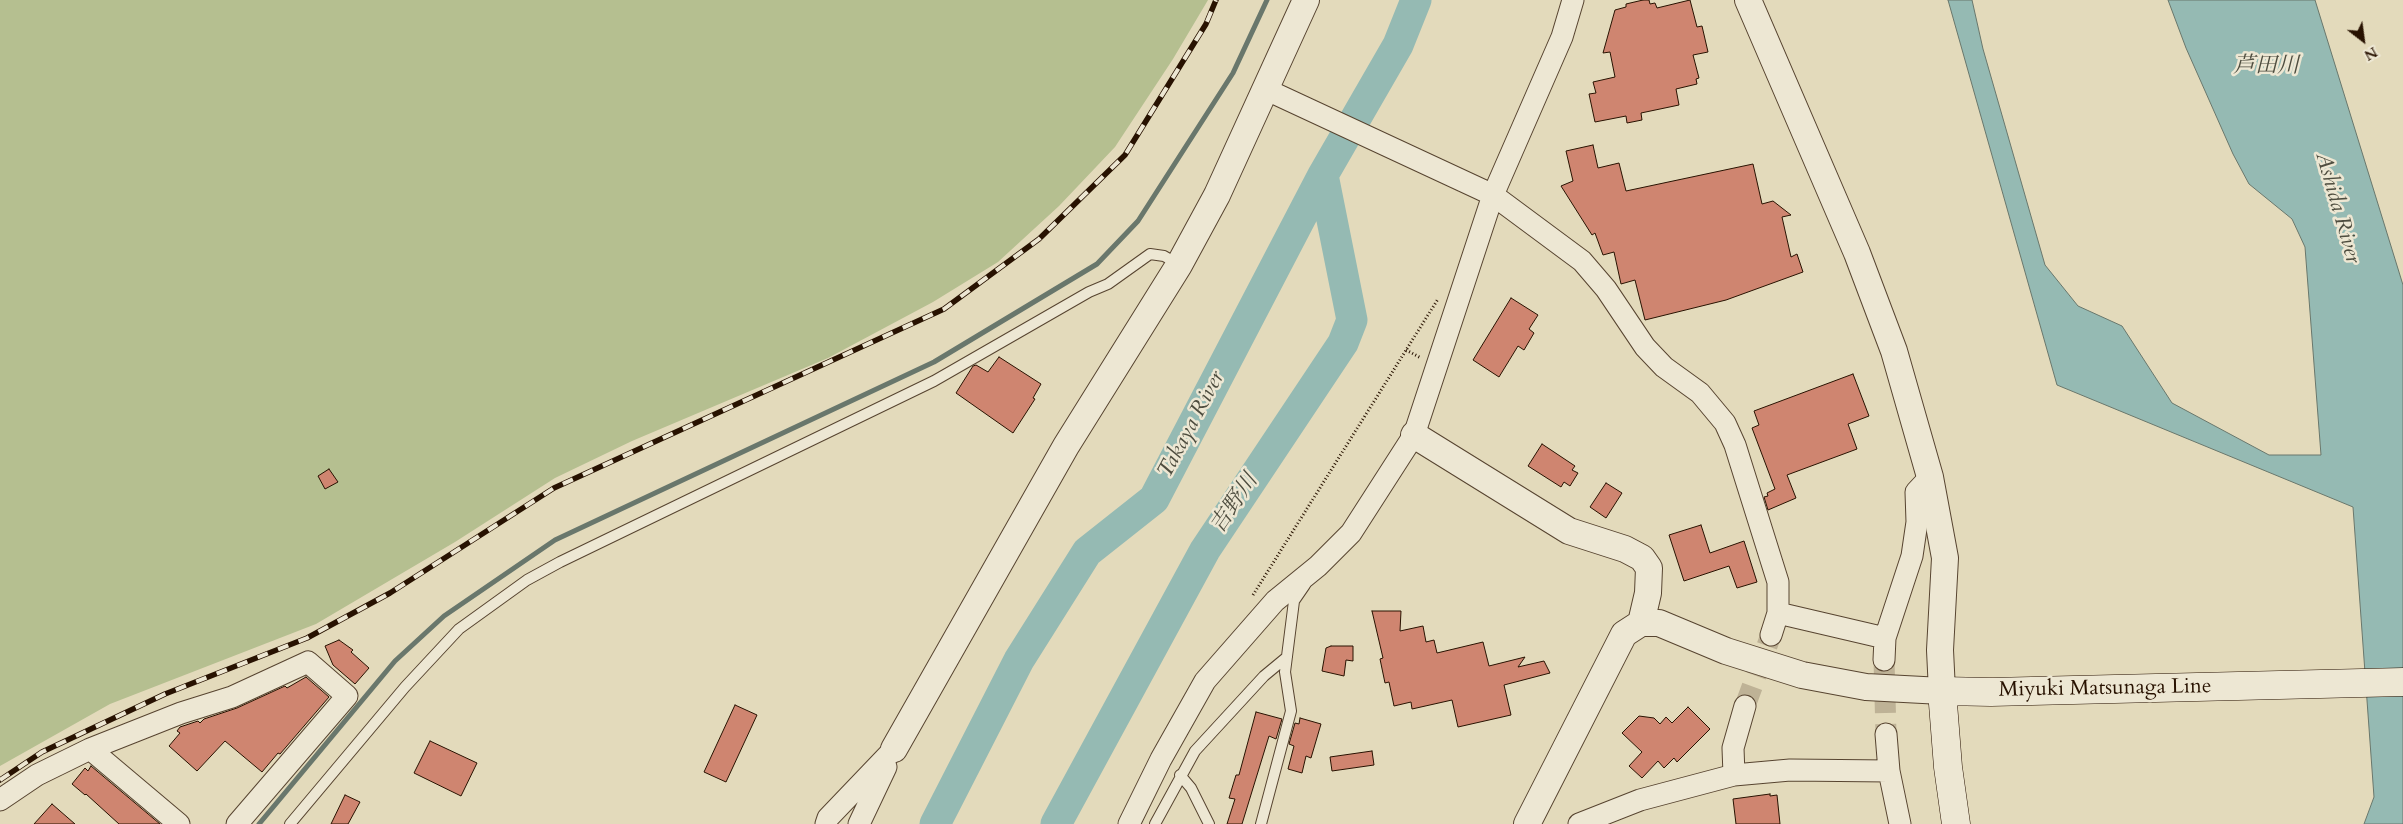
<!DOCTYPE html>
<html>
<head>
<meta charset="utf-8">
<style>
	body { margin:0 }
	#map { position:relative; width:2403px; height:824px; overflow:hidden; background:#e3dabb; font-family:Cardo,serif }
	canvas { display:block }
	.north { position:absolute; left:2338px; top:15px; width:50px; height:50px; -webkit-text-stroke:4px #ede7d3; paint-order:stroke; rotate:150deg; font-size:14px; font-weight:700; line-height:20px; text-align:center; color:#281201 }
	.north::after { content:''; display:block; margin:auto; width:18px; height:22px; background:#281201; clip-path:polygon(50% 0,100% 100%,50% 72%,0 100%) }
</style>
</head>
<body>
<div id="map">
<canvas width="2403" height="824"></canvas>
<div class="north">N</div>
</div>
<script>
const c = document.querySelector('canvas').getContext('2d');
c.lineJoin = 'round';
function paint(path, color) { c.fillStyle = color; c.fill(path, 'evenodd'); }
const toPath = rows => new Path2D(rows.map(r => 'M' + r).join(''));
function stroke(path, color, width, dash) { c.strokeStyle = color; c.lineWidth = width; c.lineCap = dash ? 'butt' : 'round'; c.setLineDash(dash || []); c.stroke(path); }
function write(font, color, halo, rows, align = 'center') {
  c.font = font + ' Cardo,"Noto Serif JP",serif'; c.lineWidth = 5; c.setLineDash([]); c.textBaseline = 'middle'; c.strokeStyle = halo; c.fillStyle = color; for (const [text, x, y, turn = 0] of rows) {
    c.save(); c.translate(x, y); c.rotate((+turn || 0) * Math.PI / 180); c.textAlign = isNaN(turn) ? turn : align; if (halo) c.strokeText(text, 0, 0); c.fillText(text, 0, 0); c.restore();
  }
}
const green = toPath([
	[0,0,1208,0,1173,59,1115,147,1059,206,998,262,933,302,828,358,632,441,555,478,455,542,316,624,110,704,0,766]
]);
const water = toPath([
	[1948,0,1972,0,1983,49,2045,265,2078,306,2122,326,2172,403,2269,455,2321,455,2305,247,2292,219,2249,184,2233,154,2186,48,2168,0,2315,0,2403,285,2403,824,2364,824,2374,797,2353,507,2057,385,1948,0]
]);
const stream = toPath([
	[259,824,395,661,444,616,555,540,934,362,1097,264,1138,221,1233,73,1267,0]
]);
const river = toPath([
	[935,824,1019,660,1087,552,1154,499,1323,175,1398,45,1416,0],
	[1056,824,1205,550,1343,343,1352,320,1323,175]
]);
const building = toPath([
	[1643,0,1649,0,1650,4,1655,3,1657,8,1690,0,1697,27,1702,26,1708,52,1693,55,1699,78,1696,79,1697,84,1676,89,1679,105,1641,113,1642,120,1627,123,1626,116,1595,122,1589,94,1596,93,1593,82,1615,77,1610,52,1603,53,1615,10,1626,7,1626,4,1643,0],
	[1593,145,1598,168,1619,163,1626,191,1753,164,1762,204,1773,201,1791,215,1782,217,1791,257,1797,254,1803,272,1726,300,1645,320,1635,280,1621,284,1614,252,1603,255,1595,233,1592,235,1561,186,1573,181,1566,151,1593,145],
	[1511,298,1538,315,1529,329,1534,333,1524,350,1518,346,1499,377,1473,360,1511,298],
	[999,357,1041,384,1033,398,1035,399,1013,433,956,393,973,366,976,365,988,372,999,357],
	[1853,374,1869,416,1848,424,1857,449,1787,475,1796,498,1768,510,1764,497,1768,496,1767,493,1775,489,1752,428,1759,425,1754,411,1853,374],
	[1542,444,1575,466,1572,470,1578,473,1570,486,1564,482,1561,487,1528,466,1542,444],
	[329,469,338,482,325,489,318,476,329,469],
	[1606,483,1622,493,1606,518,1590,507,1606,483],
	[1701,525,1710,553,1744,541,1757,582,1737,588,1729,566,1684,581,1669,535,1701,525],
	[1372,611,1401,611,1400,631,1423,626,1426,642,1434,640,1437,653,1483,642,1489,666,1525,657,1518,667,1544,661,1550,673,1504,685,1511,715,1458,727,1452,700,1412,709,1411,702,1394,706,1389,682,1385,683,1380,659,1383,658,1372,611],
	[339,640,353,650,351,652,369,668,355,684,333,665,325,646,339,640],
	[1331,646,1353,646,1353,661,1346,660,1344,676,1322,671,1326,648,1331,646],
	[306,677,329,697,280,754,278,753,262,772,225,741,197,771,169,746,180,733,177,731,180,727,198,721,200,723,204,719,237,708,285,686,287,688,306,677],
	[735,705,757,715,726,782,704,772,735,705],
	[1688,707,1710,729,1677,762,1674,758,1664,768,1658,761,1642,778,1629,766,1642,752,1622,733,1639,716,1654,718,1660,724,1666,717,1672,723,1688,707],
	[1256,712,1282,719,1276,739,1269,736,1242,824,1227,824,1235,799,1229,798,1236,775,1239,775,1256,712],
	[1300,718,1321,724,1311,758,1306,756,1302,773,1288,769,1294,746,1289,744,1295,723,1299,724,1300,718],
	[430,741,477,763,461,796,414,773,430,741],
	[1372,751,1374,765,1332,771,1330,757,1372,751],
	[91,766,160,824,119,824,86,794,85,795,72,784,85,768,88,771,91,766],
	[1770,794,1770,796,1777,795,1780,824,1736,824,1733,799,1770,794],
	[345,795,360,802,348,824,331,824,345,795],
	[52,804,75,824,34,824,52,804]
]);
const minorTunnel = toPath([
	[1884,660,1886,734],
	[1745,706,1771,635]
]);
const path = toPath([
	[1406,350,1421,358],
	[1253,595,1438,299]
]);
const service = toPath([
	[1180,775,1191,788,1209,824],
	[290,824,405,687,459,629,527,580,560,562,934,381,1089,292,1108,284,1150,254,1164,256,1178,264],
	[1155,824,1195,751,1264,676,1287,657],
	[1261,824,1291,711,1285,672,1294,601,1305,585]
]);
const minor = toPath([
	[1265,89,1493,195,1582,261,1606,289,1645,347,1664,367,1700,393,1725,423,1735,445,1778,582,1778,613,1771,635],
	[1778,613,1885,638],
	[1884,660,1885,638,1912,556,1917,522,1916,492,1930,477],
	[1886,734,1889,771,1900,824],
	[90,749,179,824],
	[1734,775,1733,748,1745,706],
	[0,800,37,775,90,749,181,713,232,697,308,662,347,696,237,824],
	[826,824,828,818,894,749],
	[859,824,886,767],
	[1129,824,1161,759,1205,681,1275,601,1318,566,1351,533,1414,435,1493,195,1562,37,1573,0],
	[1579,824,1640,800,1734,775,1790,770,1889,771]
]);
const tertiary = toPath([
	[1414,435,1569,531,1625,549,1642,558,1649,568,1648,593,1641,623],
	[894,749,1066,446,1179,265,1217,195,1306,0],
	[1527,824,1624,634,1641,623,1659,623,1726,651,1802,675,1866,687,1942,691,1940,650,1945,558,1930,477,1894,351,1857,253,1748,0]
]);
const secondary = toPath([
	[1956,824,1948,767,1942,691,1991,692,2403,682]
]);
const rail = toPath([
	[0,780,42,752,165,694,307,638,390,593,554,488,944,309,1039,239,1125,155,1206,24,1216,0]
]);
const streetNames = [
	["Miyuki Matsunaga Line",2105,689,-1]
];
const waterNames = [
	["芦田川",2266,67],
	["Ashida River",2337,208,74],
	["Takaya River",1192,425,-62],
	["吉野川",1235,504,-56]
];
paint(green, '#b5bf90');
paint(water, '#95bab3');
stroke(water, '#69776c', 1);
stroke(stream, '#69776c', 5);
stroke(river, '#95bab3', 31);
paint(building, '#cf8570');
stroke(building, '#281201', 1);
stroke(minorTunnel, '#beb296', 21, [21, 11]);
stroke(service, '#574430', 12);
stroke(minor, '#574430', 23);
stroke(tertiary, '#574430', 28);
stroke(secondary, '#281201', 29);
stroke(path, '#281201', 3, [1, 2.5]);
stroke(service, '#ede7d3', 10);
stroke(minor, '#ede7d3', 21);
stroke(tertiary, '#ede7d3', 26);
stroke(secondary, '#ede7d3', 28);
stroke(rail, '#281201', 5.5);
stroke(rail, '#ede7d3', 4, [11]);
write('21px', '#281201', '#ede7d3', streetNames);
write('italic 22px', '#4e4d3f', '#ede7d3', waterNames);
</script>
</body>
</html>
